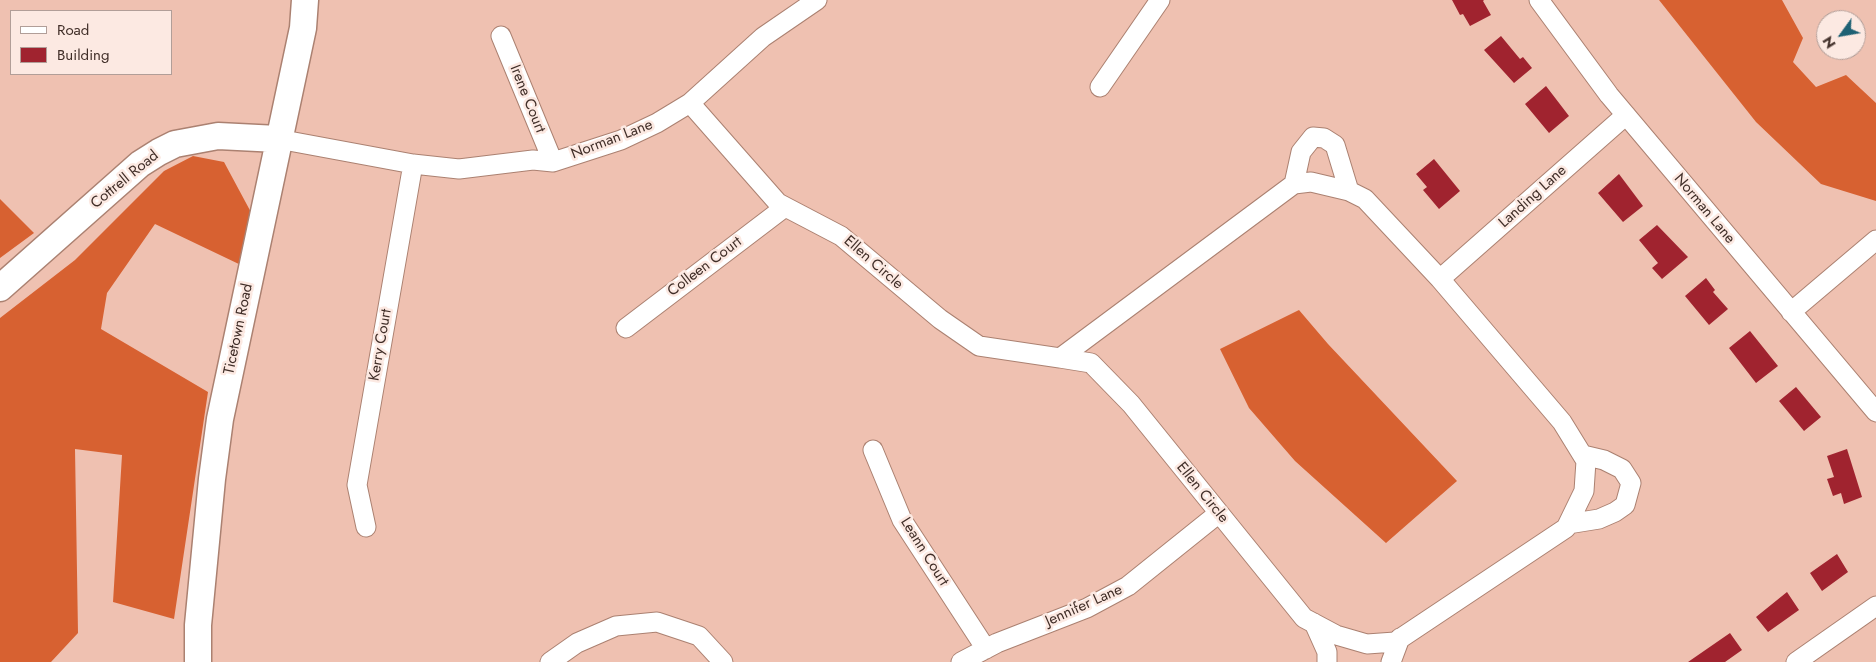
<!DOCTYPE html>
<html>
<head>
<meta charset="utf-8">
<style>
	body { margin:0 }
	#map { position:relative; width:1876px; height:662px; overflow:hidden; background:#efc1b1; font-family:Jost,sans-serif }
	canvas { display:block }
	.legend { position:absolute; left:10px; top:10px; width:162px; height:65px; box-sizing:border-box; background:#fce9e2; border:1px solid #b19e98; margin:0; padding:6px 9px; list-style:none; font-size:15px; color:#402e28 }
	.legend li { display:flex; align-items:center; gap:10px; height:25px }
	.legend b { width:25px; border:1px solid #b19e98 }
	.north { position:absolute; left:1816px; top:10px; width:50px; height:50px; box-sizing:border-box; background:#fce9e2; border:1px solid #b19e98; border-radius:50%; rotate:238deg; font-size:14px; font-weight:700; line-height:20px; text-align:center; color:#402e28 }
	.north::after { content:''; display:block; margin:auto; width:18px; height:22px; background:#1e6174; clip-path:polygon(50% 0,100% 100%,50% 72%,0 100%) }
</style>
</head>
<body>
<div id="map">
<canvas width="1876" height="662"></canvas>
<ul class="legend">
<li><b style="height:6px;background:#fff"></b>Road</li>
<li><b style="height:14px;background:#a0232f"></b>Building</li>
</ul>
<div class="north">N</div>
</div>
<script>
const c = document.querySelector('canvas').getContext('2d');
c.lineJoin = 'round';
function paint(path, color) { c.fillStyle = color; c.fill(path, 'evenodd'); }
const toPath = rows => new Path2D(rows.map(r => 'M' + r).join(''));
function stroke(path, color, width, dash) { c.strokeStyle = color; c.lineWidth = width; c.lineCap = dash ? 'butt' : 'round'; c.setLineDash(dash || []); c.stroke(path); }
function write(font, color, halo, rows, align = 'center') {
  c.font = font + ' Jost,sans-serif'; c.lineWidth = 5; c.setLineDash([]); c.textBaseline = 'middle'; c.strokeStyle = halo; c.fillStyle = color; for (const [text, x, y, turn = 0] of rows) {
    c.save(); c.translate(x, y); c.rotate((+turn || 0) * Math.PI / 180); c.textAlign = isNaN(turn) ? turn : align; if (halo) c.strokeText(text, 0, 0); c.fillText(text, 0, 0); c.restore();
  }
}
const forest = toPath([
	[1659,0,1782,0,1803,38,1793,62,1816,87,1846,75,1876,103,1876,201,1821,184,1756,122],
	[193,156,224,162,253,216,243,266,155,224,107,293,101,329,208,392,174,619,113,602,122,455,75,449,78,633,51,662,0,662,0,318,75,260,164,171],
	[0,199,34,233,0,258],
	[1299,310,1328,344,1457,481,1386,543,1295,461,1249,408,1220,349]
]);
const building = toPath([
	[1452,0,1484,0,1483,1,1491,15,1470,26,1463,14,1460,15],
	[1501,36,1520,59,1523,57,1532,68,1514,83,1484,50],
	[1546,86,1569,116,1549,133,1525,104],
	[1434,159,1460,191,1439,209,1423,190,1427,187,1416,174],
	[1619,174,1643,206,1623,222,1598,193],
	[1657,225,1688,257,1662,279,1652,268,1658,263,1639,240],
	[1706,278,1715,290,1713,292,1728,309,1709,325,1685,296],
	[1750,331,1778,366,1756,383,1729,348],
	[1796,387,1821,417,1804,431,1779,401],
	[1847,449,1862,497,1844,504,1841,493,1833,496,1827,479,1834,477,1827,456],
	[1837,554,1848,572,1822,591,1810,573],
	[1787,592,1799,610,1768,632,1756,617],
	[1730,633,1742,650,1725,662,1688,662]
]);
const street = toPath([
	[1539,0,1609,95,1876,412],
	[501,36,553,162],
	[1100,87,1160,0],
	[690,103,778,203,841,236,940,319,979,346,1060,358,1294,184,1311,182,1349,191,1365,199,1440,279,1562,422,1586,461,1584,491,1566,528,1395,642,1367,644,1336,635,1304,618,1131,404,1091,363,1060,358],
	[278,139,413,164,459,169,533,160,553,162,621,140,657,123,690,103,763,37,817,0],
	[1294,184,1301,152,1313,137,1324,138,1335,145,1349,191],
	[1440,279,1626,115],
	[1791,312,1876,240],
	[626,328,785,207],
	[873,450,902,520,986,649],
	[1568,524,1599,519,1615,512,1625,505,1631,483,1622,469,1604,460,1583,455],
	[366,527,357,485,413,164],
	[1314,623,1327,652,1327,662],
	[550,662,577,643,616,626,657,622,699,636,723,662],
	[961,662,997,643,1087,608,1128,586,1219,513],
	[1391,662,1400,638],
	[1796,662,1876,606]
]);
const secondary = toPath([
	[0,288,140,164,159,152,175,144,218,136,278,139],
	[198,662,198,625,212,479,220,419,303,28,305,0]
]);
const streetNames = [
	["Irene Court",527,99,68],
	["Norman Lane",612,140,-21],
	["Cottrell Road",125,180,-39],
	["Landing Lane",1533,197,-42],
	["Norman Lane",1704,209,50],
	["Ellen Circle",873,263,41],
	["Colleen Court",705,267,-37],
	["Ticetown Road",239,329,-78],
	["Kerry Court",381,345,-80],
	["Ellen Circle",1202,493,51],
	["Leann Court",924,552,58],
	["Jennifer Lane",1084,606,-24]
];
paint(forest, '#d76131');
paint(building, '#a0232f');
stroke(street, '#ab8171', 21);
stroke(secondary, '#ab8171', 29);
stroke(street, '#fff', 19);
stroke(secondary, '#fff', 26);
write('15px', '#402e28', '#fce9e2', streetNames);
</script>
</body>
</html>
